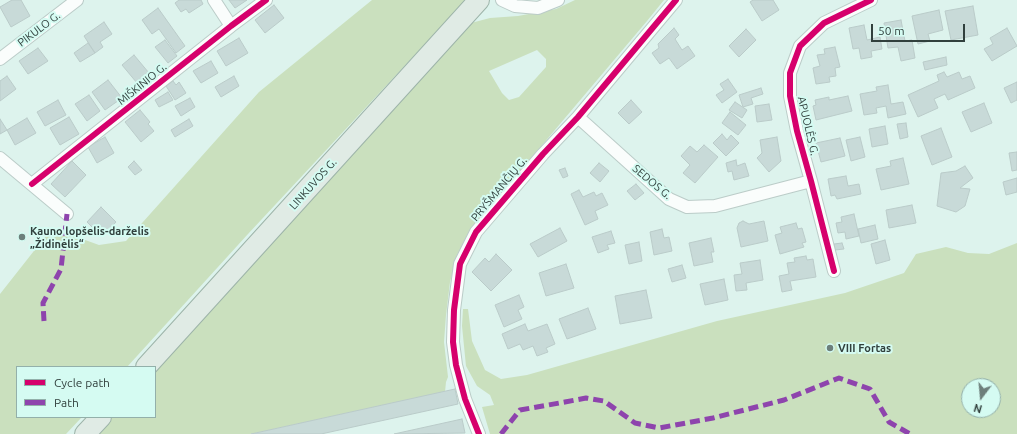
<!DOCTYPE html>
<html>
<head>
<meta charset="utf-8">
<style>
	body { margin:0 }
	#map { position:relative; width:1017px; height:434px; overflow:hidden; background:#ddf3ed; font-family:Ubuntu,sans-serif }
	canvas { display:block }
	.legend { position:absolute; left:16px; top:366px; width:140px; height:52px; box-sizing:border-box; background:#d5fbf2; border:1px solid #93b0aa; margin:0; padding:5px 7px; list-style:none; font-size:12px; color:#31403d }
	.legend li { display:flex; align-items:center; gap:8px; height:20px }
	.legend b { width:20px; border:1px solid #93b0aa }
	.north { position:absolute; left:961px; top:378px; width:40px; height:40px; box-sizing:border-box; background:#d5fbf2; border:1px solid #93b0aa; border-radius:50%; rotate:196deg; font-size:11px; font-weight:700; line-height:16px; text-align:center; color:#31403d }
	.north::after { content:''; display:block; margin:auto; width:14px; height:18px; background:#6d7f7b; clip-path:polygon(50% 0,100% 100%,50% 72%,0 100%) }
	.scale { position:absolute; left:871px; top:24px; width:94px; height:18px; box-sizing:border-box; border:2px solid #31403d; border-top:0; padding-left:5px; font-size:12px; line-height:14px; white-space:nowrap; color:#31403d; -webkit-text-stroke:3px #d5fbf2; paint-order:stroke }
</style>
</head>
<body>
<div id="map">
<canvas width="1017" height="434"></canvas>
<ul class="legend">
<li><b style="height:5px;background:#d6006c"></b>Cycle path</li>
<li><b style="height:5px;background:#8e44ad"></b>Path</li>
</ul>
<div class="north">N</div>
<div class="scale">50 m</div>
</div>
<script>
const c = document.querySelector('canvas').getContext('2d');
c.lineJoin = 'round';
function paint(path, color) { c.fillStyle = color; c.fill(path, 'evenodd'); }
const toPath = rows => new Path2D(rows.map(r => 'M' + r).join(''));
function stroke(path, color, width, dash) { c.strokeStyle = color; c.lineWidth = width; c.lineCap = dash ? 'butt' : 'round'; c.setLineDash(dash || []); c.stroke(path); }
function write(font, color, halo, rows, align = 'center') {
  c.font = font + ' Ubuntu,sans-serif'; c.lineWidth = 4; c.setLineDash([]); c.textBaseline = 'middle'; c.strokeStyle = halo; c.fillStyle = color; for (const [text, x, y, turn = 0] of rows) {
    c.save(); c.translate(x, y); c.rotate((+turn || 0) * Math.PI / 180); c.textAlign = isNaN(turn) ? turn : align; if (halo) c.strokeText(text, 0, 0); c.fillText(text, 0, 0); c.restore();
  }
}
const green = toPath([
	[372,0,466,0,248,234,127,367,17,367,17,417,82,417,66,434,0,434,0,294,52,228,99,245,126,241,259,92],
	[575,0,664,0,647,21,483,215,458,253,450,282,446,315,444,342,448,377,446,382,445,392,251,434,95,434,110,417,155,417,155,370,471,23,490,18,518,16,556,9],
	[537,50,546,59,546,67,519,97,509,100,502,93,489,71],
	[1017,243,1017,434,490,434,482,407,494,405,490,395,477,386,466,366,462,326,463,309,468,309,472,341,485,370,501,379,527,375,717,321,845,293,904,273,916,254,946,247,968,253,989,254],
	[969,386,993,386,993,410,969,410]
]);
const building = toPath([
	[12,0,21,0,30,16,11,27,0,7,12,0],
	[179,0,201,0,203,4,189,13,186,9,181,12,175,3,179,0],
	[229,0,247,0,235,8,229,0],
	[753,0,773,0,779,10,762,21,750,2,753,0],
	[274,5,284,18,265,33,255,20,274,5],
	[973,6,978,35,951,40,945,11,973,6],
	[158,8,185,46,176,53,159,29,152,34,142,20,158,8],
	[939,10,943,30,928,34,930,41,918,44,912,16,939,10],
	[901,20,905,41,912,40,915,58,901,61,898,47,888,48,884,23,901,20],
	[104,22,112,34,100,42,103,47,95,53,84,36,104,22],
	[864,25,867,40,880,37,882,49,871,51,872,57,861,59,859,48,853,49,849,28,864,25],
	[674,28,679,35,675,39,682,50,688,46,695,56,677,69,669,58,660,64,652,53,659,48,658,44,674,28],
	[1007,28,1017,46,992,61,984,49,993,44,990,38,1007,28],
	[746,29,756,40,739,57,729,46,746,29],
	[239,38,248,53,226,66,217,51,239,38],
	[165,40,177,56,168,63,155,47,165,40],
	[88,43,95,53,80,62,74,53,88,43],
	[835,47,840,67,835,68,836,76,829,77,830,82,816,84,813,68,820,66,817,55,825,54,824,49,835,47],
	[38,48,48,61,28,74,19,61,38,48],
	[134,55,149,73,137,83,122,65,134,55],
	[946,57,947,65,925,70,923,62,946,57],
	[211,61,218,73,201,83,193,71,211,61],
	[944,72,947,77,959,72,962,79,970,76,975,88,948,100,945,94,934,99,938,108,918,117,908,95,939,81,937,75,944,72],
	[7,76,16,89,0,101,0,81,7,76],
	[234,76,239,86,221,97,215,87,234,76],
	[728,79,737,92,722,103,716,95,724,90,720,84,728,79],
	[108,80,122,98,105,110,92,92,108,80],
	[173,81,176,85,179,82,186,93,175,100,166,86,173,81],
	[1017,82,1017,100,1011,103,1004,88,1017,82],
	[888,85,891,104,903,102,906,114,888,118,886,106,876,108,877,113,864,115,860,94,877,91,876,87,888,85],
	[761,88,763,94,751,98,753,104,743,107,739,95,761,88],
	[168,92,173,100,159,107,155,100,168,92],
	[89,95,100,111,87,121,75,104,89,95],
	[848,96,852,111,816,120,813,106,816,105,815,100,829,97,829,100,848,96],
	[190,98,195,107,181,116,175,106,190,98],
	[58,100,66,115,45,126,37,112,58,100],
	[631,100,642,112,629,124,618,113,631,100],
	[735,102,747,110,742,118,729,110,735,102],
	[984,103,992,123,971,132,962,112,984,103],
	[769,104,772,120,757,122,755,106,769,104],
	[140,110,150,122,148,124,154,131,141,142,125,122,140,110],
	[730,112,746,125,738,135,722,123,730,112],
	[69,117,79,134,60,145,50,128,69,117],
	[27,118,36,133,15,145,7,130,27,118],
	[0,119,7,130,0,134,0,119],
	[189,119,193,126,175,137,171,130,189,119],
	[906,123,908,137,900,139,897,124,906,123],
	[885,126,888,144,872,147,869,129,885,126],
	[941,128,952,157,932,165,921,136,941,128],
	[722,134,727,140,731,135,739,143,726,156,713,143,722,134],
	[105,137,114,153,97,163,88,147,105,137],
	[777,137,781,161,769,172,757,158,762,153,760,140,777,137],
	[860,137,865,157,851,161,846,140,860,137],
	[840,138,845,156,821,162,816,143,840,138],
	[704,145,718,157,695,183,683,173,690,165,681,156,690,146,697,152,704,145],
	[1017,152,1017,170,1012,171,1009,153,1017,152],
	[903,158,909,184,881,190,876,169,891,166,890,161,903,158],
	[736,160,737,166,745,163,749,176,734,180,732,171,728,172,726,163,736,160],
	[72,161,86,175,65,197,51,184,72,161],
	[134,161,142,170,135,175,128,167,134,161],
	[599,163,609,171,600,182,590,173,599,163],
	[965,166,973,178,960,188,970,189,965,206,956,212,937,206,941,173,956,171,965,166],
	[565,168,568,176,563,178,559,170,565,168],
	[846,176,848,186,859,184,861,194,837,199,835,195,831,196,828,179,846,176],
	[1017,178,1017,192,1006,195,1003,182,1017,178],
	[636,184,644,193,635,200,627,191,636,184],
	[579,190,583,197,594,192,596,196,602,193,608,205,595,211,598,219,585,225,571,194,579,190],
	[912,205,916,223,889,228,886,210,912,205],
	[101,207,116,222,102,237,87,222,101,207],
	[854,214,859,236,846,239,845,232,838,233,836,223,842,222,841,217,854,214],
	[743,221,749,224,764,221,768,241,741,247,737,228,739,223,743,221],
	[796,223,798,229,802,228,806,242,802,243,804,247,780,254,775,235,782,233,780,227,796,223],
	[875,225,878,239,861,243,858,229,875,225],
	[560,228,567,241,538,257,530,244,560,228],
	[662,229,664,238,669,237,672,251,654,255,650,232,662,229],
	[611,231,615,243,607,245,609,249,598,253,592,237,611,231],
	[711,238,714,252,711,252,713,262,694,266,689,243,711,238],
	[885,240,890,260,876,264,871,244,885,240],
	[639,242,642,261,629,264,625,245,639,242],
	[842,243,844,249,835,250,834,244,842,243],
	[496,254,512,270,491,291,472,272,485,258,489,262,496,254],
	[806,256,807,260,813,259,816,277,790,281,792,290,782,292,779,276,789,274,787,263,795,262,794,258,806,256],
	[760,260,763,280,746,283,747,290,736,291,734,275,742,274,740,263,760,260],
	[566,264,574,288,546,296,539,273,566,264],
	[682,265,686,278,672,282,668,269,682,265],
	[724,279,728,300,705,305,700,284,724,279],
	[646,290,652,318,620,324,615,296,646,290],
	[519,295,524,307,518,310,522,319,504,327,495,305,519,295],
	[588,308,596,329,567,339,559,319,588,308],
	[525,324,528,331,547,324,555,344,546,348,548,352,537,356,533,346,523,350,520,344,508,349,502,334,525,324],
	[455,389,458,404,321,434,251,434,455,389],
	[462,419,465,433,394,434,462,419]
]);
const street = toPath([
	[214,0,231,26],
	[502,0,515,6,538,8,558,0],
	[0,59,77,0],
	[578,117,669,199,687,207,715,206,811,181],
	[0,158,67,214],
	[32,184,231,26,266,0],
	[834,271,811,181,797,131,790,96,790,73,800,46,824,23,871,0],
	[479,434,465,399,456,365,453,342,454,310,460,264,476,232,543,154,578,117,676,0]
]);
const primary = toPath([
	[146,367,479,0],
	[85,434,101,417]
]);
const quiet = toPath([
	[44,321,43,303,61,269,67,214],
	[501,434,520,410,565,402,586,398,604,401,635,423,659,428,713,418,784,400,839,378,870,389,889,422,910,434]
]);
const cycleway = toPath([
	[32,184,231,26,266,0],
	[834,271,811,181,797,131,790,96,790,73,800,46,824,23,871,0],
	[479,434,465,399,456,365,453,342,454,310,460,264,476,232,543,154,578,117,676,0]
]);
const markers = [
	[22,237,4,"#6d7f7b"],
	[830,348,4,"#6d7f7b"]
];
const streetNames = [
	["PIKULO G.",39,29,-37],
	["MIŠKINIO G.",142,84,-39],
	["APUOLĖS G.",808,126,77],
	["SEDOS G.",652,182,40],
	["LINKUVOS G.",313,184,-48],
	["PRYŠMANČIŲ G.",499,189,-50]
];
const poiNames = [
	["Kauno lopšelis-darželis",30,231],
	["„Židinėlis“",30,244],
	["VIII Fortas",838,348]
];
paint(green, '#cae0be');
paint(building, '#c8dad8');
stroke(building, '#bacbc9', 1);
stroke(street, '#bbccc8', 14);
stroke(primary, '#9db4a9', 22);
stroke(street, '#fafdfc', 12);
stroke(primary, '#e0ebe5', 20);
stroke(quiet, '#8e44ad', 5, [10, 5]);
stroke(cycleway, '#d6006c', 6);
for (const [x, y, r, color] of markers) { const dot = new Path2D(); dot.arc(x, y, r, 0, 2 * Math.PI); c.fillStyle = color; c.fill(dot); stroke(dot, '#d5fbf2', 1.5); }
write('11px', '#31403d', '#d5fbf2', streetNames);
write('bold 11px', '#31403d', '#d5fbf2', poiNames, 'left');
</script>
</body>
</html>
